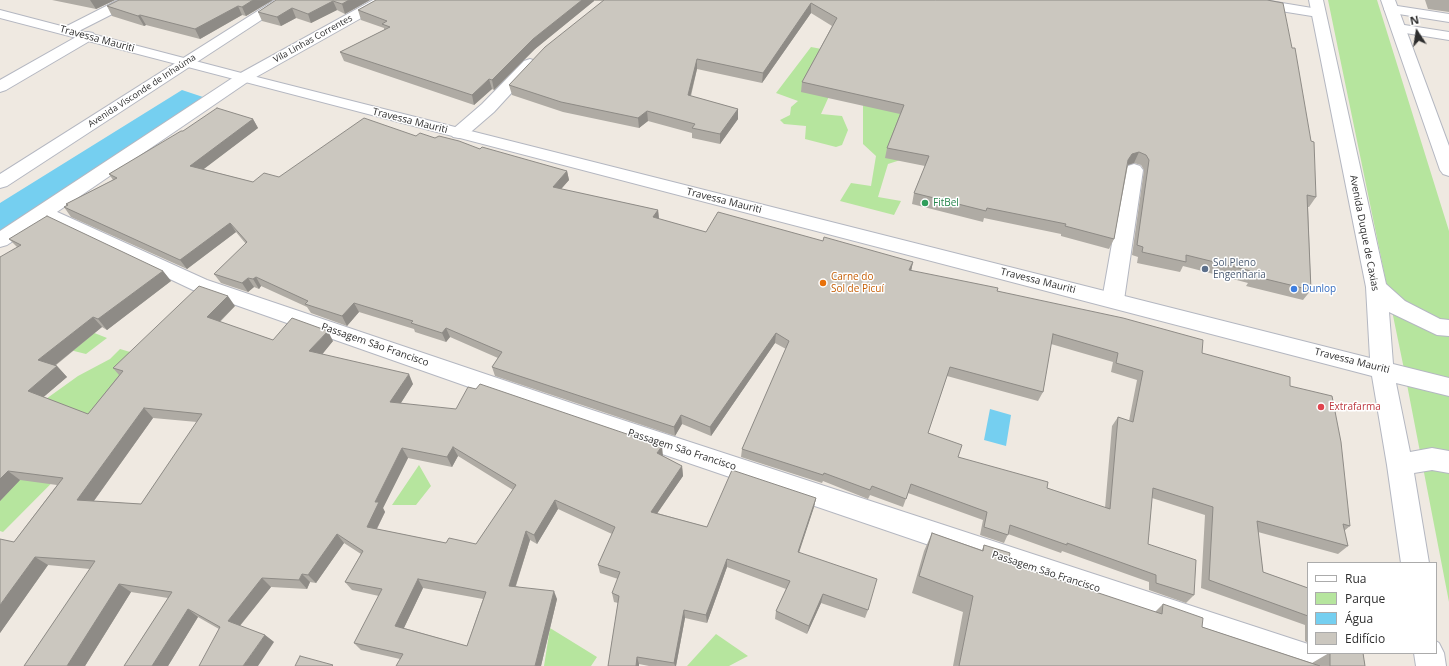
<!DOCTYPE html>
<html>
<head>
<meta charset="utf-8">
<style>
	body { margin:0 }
	#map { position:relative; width:1449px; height:666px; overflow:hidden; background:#efe9e1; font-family:"Open Sans",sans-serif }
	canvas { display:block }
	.legend { position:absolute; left:1307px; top:562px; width:130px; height:92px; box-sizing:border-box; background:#fff; border:1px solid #ababab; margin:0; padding:5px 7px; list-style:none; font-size:12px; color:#2e2e2e }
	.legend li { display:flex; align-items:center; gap:8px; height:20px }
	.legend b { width:20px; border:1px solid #ababab }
	.north { position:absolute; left:1397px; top:12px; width:40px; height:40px; -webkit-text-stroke:3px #fff; paint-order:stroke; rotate:348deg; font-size:11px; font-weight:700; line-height:16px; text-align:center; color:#2e2e2e }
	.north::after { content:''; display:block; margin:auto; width:14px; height:18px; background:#2e2e2e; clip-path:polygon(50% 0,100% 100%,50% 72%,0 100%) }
</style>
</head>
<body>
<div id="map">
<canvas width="1449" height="666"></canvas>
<ul class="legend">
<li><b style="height:5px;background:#fff"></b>Rua</li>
<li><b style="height:11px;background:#b6e59e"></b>Parque</li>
<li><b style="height:11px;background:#75cff0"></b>Água</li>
<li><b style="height:11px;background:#cbc7bf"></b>Edifício</li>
</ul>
<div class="north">N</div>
</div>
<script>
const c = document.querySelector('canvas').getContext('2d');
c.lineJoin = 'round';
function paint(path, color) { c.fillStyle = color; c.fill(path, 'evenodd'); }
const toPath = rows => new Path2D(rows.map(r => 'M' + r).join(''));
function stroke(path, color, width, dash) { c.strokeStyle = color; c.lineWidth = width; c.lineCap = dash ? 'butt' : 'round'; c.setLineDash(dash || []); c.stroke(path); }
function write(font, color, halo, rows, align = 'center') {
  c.font = font + ' "Open Sans",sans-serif'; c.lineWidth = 3; c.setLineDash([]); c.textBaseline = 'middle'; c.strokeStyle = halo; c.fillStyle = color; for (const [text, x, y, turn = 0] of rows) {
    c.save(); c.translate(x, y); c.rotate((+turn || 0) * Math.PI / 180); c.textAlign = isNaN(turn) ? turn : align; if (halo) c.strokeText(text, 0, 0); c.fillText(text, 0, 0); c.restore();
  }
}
const green = toPath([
	[1328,0,1377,0,1449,231,1449,602,1404,369],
	[811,47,848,54,821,114,842,116,848,130,842,145,836,147,805,139,806,126,784,124,780,120,790,115,791,107,798,101,776,93],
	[866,101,914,111,919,154,888,164,878,197,901,201,894,215,840,201,851,183,871,186,876,156,863,144,863,106],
	[77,326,107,338,86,354,34,341],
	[120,349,147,357,148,386,3,532,0,531,0,491,39,404,78,376,110,359],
	[419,465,431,486,416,505,392,505],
	[550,628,597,657,591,666,544,666],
	[716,634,748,656,729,666,687,666]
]);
const water = toPath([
	[182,90,203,97,0,232,0,203],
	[990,409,1011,415,1006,446,984,440]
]);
const minor = toPath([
	[118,0,136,0,134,3,73,34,63,34,61,31,63,28,118,0],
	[373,0,390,0,388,3,249,81,243,83,237,81,235,78,237,75,373,0],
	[88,32,93,33,95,36,93,39,6,90,0,92,0,80,83,33,88,32],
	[530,59,536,61,538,64,494,112,465,137,459,138,453,137,450,133,453,129,482,104,524,61,530,59],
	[1134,164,1140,166,1143,170,1124,300,1121,305,1113,308,1105,305,1102,300,1125,170,1128,166,1134,164],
	[44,206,207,280,589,409,1308,644,1308,653,1333,653,1339,655,1343,666,1284,666,580,426,193,290,37,216,34,212,37,208,44,206]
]);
const tertiary = toPath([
	[275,0,292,0,7,186,0,188,0,174,275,0],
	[1230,0,1264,0,1318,9,1323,10,1325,13,1323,16,1318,17,1237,4,1232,3,1230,0],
	[1391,5,1449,14,1449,22,1386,12,1384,9,1386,6,1391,5],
	[1398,24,1449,32,1449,40,1393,31,1391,28,1393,25,1398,24],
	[243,73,249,75,251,78,249,81,51,216,7,245,0,247,0,231,237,75,243,73]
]);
const secondary = toPath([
	[1309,0,1323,0,1386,284,1405,301,1440,319,1449,320,1449,336,1437,335,1389,312,1393,364,1449,378,1449,396,1396,383,1410,452,1432,448,1449,451,1449,473,1432,470,1414,473,1429,563,1401,563,1387,465,1372,376,0,18,0,10,249,75,1370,358,1366,287,1309,0],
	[1381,0,1395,0,1449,146,1449,176,1443,174,1440,170,1381,0],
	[1436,641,1439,643,1444,653,1446,666,1416,666,1414,653,1436,653,1436,641]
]);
const wall = toPath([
	[52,0,115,0,96,9],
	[273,0,246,16,242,15,200,39,146,25,144,26,112,16,107,6],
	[276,0,370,0,345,14,337,10,311,23,296,18,281,26,262,21,258,12],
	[376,0,1267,0,1316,197,1309,207,1308,207,1311,290,1303,300,1246,286,1248,283,1183,266,1180,272,1137,263,1138,257,1132,255,1144,170,1141,165,1134,163,1128,165,1114,239,1109,249,1061,236,1061,234,984,218,983,222,912,204,914,193,925,166,885,158,887,148,900,114,801,92,802,82,832,26,811,13,762,83,697,69,691,96,738,109,738,119,720,144,692,138,692,133,648,121,639,128,563,112,512,95,509,85,604,1,594,1,535,49,494,90,492,89,474,105,344,61,340,52,384,30,384,28,361,20,358,10],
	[1425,0,1449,0,1449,12,1428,9],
	[253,119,258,128,203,169,253,182,279,177,416,136,435,138,567,171,569,180,561,189,658,210,659,219,706,232,823,241,913,262,911,271,997,291,1202,353,1290,386,1350,526,1344,531,1348,546,1338,554,1258,532,1263,572,1308,588,1308,643,1305,641,1305,625,1201,588,1205,515,1152,498,1148,544,1194,595,1186,603,1149,590,1149,582,1062,551,1061,553,1008,534,1004,543,980,535,983,520,908,493,903,507,870,495,868,499,823,481,822,483,741,457,742,449,786,349,775,343,711,436,682,424,675,436,495,376,492,367,498,358,450,337,446,342,415,332,414,329,359,312,347,326,311,313,307,307,261,286,259,289,254,287,248,292,221,283,214,274,246,244,236,232,187,269,71,217,64,207,67,205,66,204,113,180,109,174,183,131],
	[1051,344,1113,362,1111,372,1137,380,1129,421,1118,417,1112,426,1105,508,958,457,928,433,947,376,1038,401,1043,392],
	[9,239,163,271,171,281,107,330,102,327,55,366,57,366,67,377,43,397,88,414,119,375,113,368,235,306,220,322,273,340,333,341,322,354,413,384,401,403,663,456,682,466,683,476,657,513,707,527,816,498,814,507,799,553,868,610,865,618,821,603,807,634,775,619,776,611,786,589,727,567,707,623,685,618,676,666,649,666,639,664,639,666,608,666,618,603,614,602,612,593,618,579,600,573,598,565,612,534,558,509,537,544,530,540,516,586,557,599,541,666,400,659,361,650,354,643,379,596,352,590,345,582,361,554,344,543,316,583,310,582,307,589,271,587,240,626,265,635,274,642,219,629,198,617,168,666,124,666,168,598,131,592,85,666,24,666,90,569,48,565,0,633,14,542,57,485,20,480,0,501,17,247],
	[153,418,197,422,141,504,94,501],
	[458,456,513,490,476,544,446,543,377,529,385,512,383,508,408,458,452,467],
	[423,588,483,599,467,646,404,628],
	[932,533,982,550,984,545,1008,563,1155,612,1163,604,1202,627,1312,663,1329,653,1363,653,1365,666,953,666,963,612,912,593,924,551]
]);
const shadedWall = toPath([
	[90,0,115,0,96,9],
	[253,0,273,0,246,16,242,7],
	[349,0,370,0,345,14,342,4],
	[582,0,594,0,594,1,535,49,494,90,492,80,533,39],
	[333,1,337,10,311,23,308,14],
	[811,3,811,13,762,83,763,73],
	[238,6,242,15,200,39,195,29],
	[292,8,296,18,281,26,277,17],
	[140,15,146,25,144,26,138,16],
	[697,59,697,69,688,105,688,95],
	[489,79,492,89,474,105,472,95],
	[738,109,738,119,720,144,720,134],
	[647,111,648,121,639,128,638,118],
	[253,119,258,128,196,175,190,166],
	[1139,152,1134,163,1128,165,1128,160,1132,154],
	[567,171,569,180,555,196,553,187],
	[658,210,659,219,653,217],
	[230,223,236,232,187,269,180,260],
	[913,262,911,271,909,270],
	[163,271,171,281,107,330,98,319],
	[256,277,261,286,259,289,253,279],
	[248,278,254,287,248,292,242,283],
	[228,296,235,306,214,327,207,317],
	[354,303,359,312,347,326,342,316],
	[93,317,102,327,49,370,38,360],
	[446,328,450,337,446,342,442,333],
	[328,331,333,341,316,362,309,351],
	[776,333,775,343,711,436,710,427],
	[57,366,67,377,39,401,28,391],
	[409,374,413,384,395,412,390,402],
	[144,408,153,418,88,509,77,500],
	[681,415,682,424,675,436,674,427],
	[662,446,663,456,658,463,657,453],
	[453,447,458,456,452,467,447,457],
	[402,448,408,458,383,508,385,512,373,536,367,527,375,502],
	[682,466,683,476,652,521,651,512],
	[8,471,20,480,0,501,0,479],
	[816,498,814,507,796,561,798,552],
	[555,500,558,509,537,544,534,535],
	[526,531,530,540,513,594,509,586],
	[337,534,344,543,316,583,308,575],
	[35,557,48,565,0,633,0,605],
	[727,559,727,567,707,623,706,615],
	[302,574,310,582,307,589,299,580],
	[262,578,271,587,237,629,228,621],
	[418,579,423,588,401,634,395,626],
	[119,584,131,592,85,666,67,666],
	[554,591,557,599,541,666,535,666],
	[823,594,821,603,807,634,809,626],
	[188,609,198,617,168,666,152,666],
	[684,610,685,618,676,666,675,666,674,663],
	[265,635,274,642,258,666,243,666],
	[637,657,639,664,639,666,636,666]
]);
const building = toPath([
	[119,0,253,0,242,7,238,6,195,29,140,15,138,16,107,6,119,0],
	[276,0,349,0,342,4,333,1,308,14,292,8,277,17,258,12,276,0],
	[376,0,582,0,533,39,492,80,489,79,472,95,340,52,390,27,382,24,387,21,358,10,376,0],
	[604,0,1267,0,1283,3,1292,48,1295,48,1311,141,1314,142,1316,197,1307,195,1311,290,1253,276,1255,272,1186,255,1186,262,1142,252,1143,247,1137,245,1149,160,1146,155,1139,152,1132,154,1128,160,1114,239,1065,226,1066,224,987,208,986,211,914,193,929,156,887,148,904,105,802,82,837,18,811,3,763,73,697,59,688,95,738,109,720,134,692,128,695,124,647,111,638,118,561,102,509,85,545,47,604,0],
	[217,108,253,119,190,166,253,182,264,173,279,177,364,118,416,136,420,133,435,138,439,136,459,141,480,149,482,147,567,171,553,187,658,210,653,217,706,232,718,212,823,241,824,237,913,262,909,270,998,288,997,291,1123,318,1203,340,1202,353,1290,377,1290,386,1332,396,1341,442,1350,526,1343,524,1348,546,1257,521,1263,572,1308,588,1308,616,1209,580,1213,507,1153,488,1148,544,1196,560,1194,595,1156,583,1156,575,1067,543,1067,545,1010,525,1008,535,984,527,987,512,911,484,906,499,872,486,870,490,824,473,823,475,742,449,789,341,776,333,710,427,681,415,674,427,492,367,502,352,446,328,442,333,411,323,413,321,354,303,342,316,305,304,308,301,256,277,253,279,248,278,242,283,214,274,247,242,230,223,180,260,64,207,68,205,66,204,117,178,109,174,181,131,183,131,217,108],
	[1053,334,1118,353,1116,363,1143,371,1133,422,1118,417,1110,509,1047,488,1048,482,958,457,962,445,928,433,950,367,1043,392,1053,334],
	[47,216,163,271,98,319,93,317,38,360,57,366,28,391,88,414,123,371,113,368,199,286,228,296,207,317,273,340,292,318,328,331,309,351,409,374,390,402,456,409,468,387,476,389,480,384,662,446,657,453,682,466,651,512,707,527,732,470,816,498,798,552,877,579,868,610,823,594,809,626,776,611,790,581,727,559,706,615,684,610,674,663,637,657,636,666,608,666,619,596,612,593,620,572,598,565,615,527,555,500,534,535,526,531,509,586,554,591,535,666,396,666,403,654,354,643,382,589,345,582,363,551,337,534,308,575,302,574,299,580,262,578,228,621,265,635,243,666,199,666,220,627,188,609,152,666,124,666,172,592,119,584,67,666,24,666,95,561,35,557,0,605,0,539,14,542,63,478,8,471,0,479,0,257,21,245,9,239,47,216],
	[144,408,202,414,141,504,77,500,144,408],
	[453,447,516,485,476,544,449,538,446,543,367,527,379,502,375,502,402,448,447,457,453,447],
	[418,579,486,592,467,646,395,626,418,579],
	[932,533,983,551,984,545,1010,553,1008,563,1162,614,1163,604,1203,618,1202,627,1320,666,959,666,973,596,919,576,932,533],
	[1330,653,1363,653,1365,666,1330,666,1330,653],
	[300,656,333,665,332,666,295,666,300,656]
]);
const markers = [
	[925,203,4,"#2e9e5b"],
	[1205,269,4,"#5c6f8a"],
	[823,283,4,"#e8710a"],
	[1294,289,4,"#3f7fe0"],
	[1321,407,4,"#e0444e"]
];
const farStreetnames = [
	["Vila Linhas Correntes",313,39,-29],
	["Avenida Visconde de Inhaúma",142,91,-33]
];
const streetNames = [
	["Travessa Mauriti",97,39,15],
	["Travessa Mauriti",410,121,14],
	["Travessa Mauriti",724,201,14],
	["Avenida Duque de Caxias",1364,233,79],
	["Travessa Mauriti",1038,281,14],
	["Passagem São Francisco",375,345,19],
	["Travessa Mauriti",1352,361,14],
	["Passagem São Francisco",682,450,18],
	["Passagem São Francisco",1046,572,18]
];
const leisureNames = [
	["FitBel",933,203]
];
const serviceNames = [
	["Sol Pleno",1213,263],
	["Engenharia",1213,275]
];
const foodNames = [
	["Carne do",831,277],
	["Sol de Picuí",831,289]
];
const shopNames = [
	["Dunlop",1302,289]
];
const healthNames = [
	["Extrafarma",1329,407]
];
paint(green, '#b6e59e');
paint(water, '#75cff0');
stroke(minor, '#b4b7c1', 2);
stroke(tertiary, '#b4b7c1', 2);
stroke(secondary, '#b4b7c1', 2);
paint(minor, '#fff');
paint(tertiary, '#fff');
paint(secondary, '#fff');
paint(wall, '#afaba4');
paint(shadedWall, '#8e8b86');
paint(building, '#cbc7bf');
stroke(building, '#8e8b86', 1);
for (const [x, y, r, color] of markers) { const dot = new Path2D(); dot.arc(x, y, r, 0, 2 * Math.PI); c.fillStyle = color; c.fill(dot); stroke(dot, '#fff', 1.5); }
write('9px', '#2e2e2e', '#fff', farStreetnames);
write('10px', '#2e2e2e', '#fff', streetNames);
write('10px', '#27864d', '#fff', leisureNames, 'left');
write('10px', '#4e5e75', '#fff', serviceNames, 'left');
write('10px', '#c56008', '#fff', foodNames, 'left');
write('10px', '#366cbe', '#fff', shopNames, 'left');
write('10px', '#be3a42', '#fff', healthNames, 'left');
</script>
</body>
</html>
